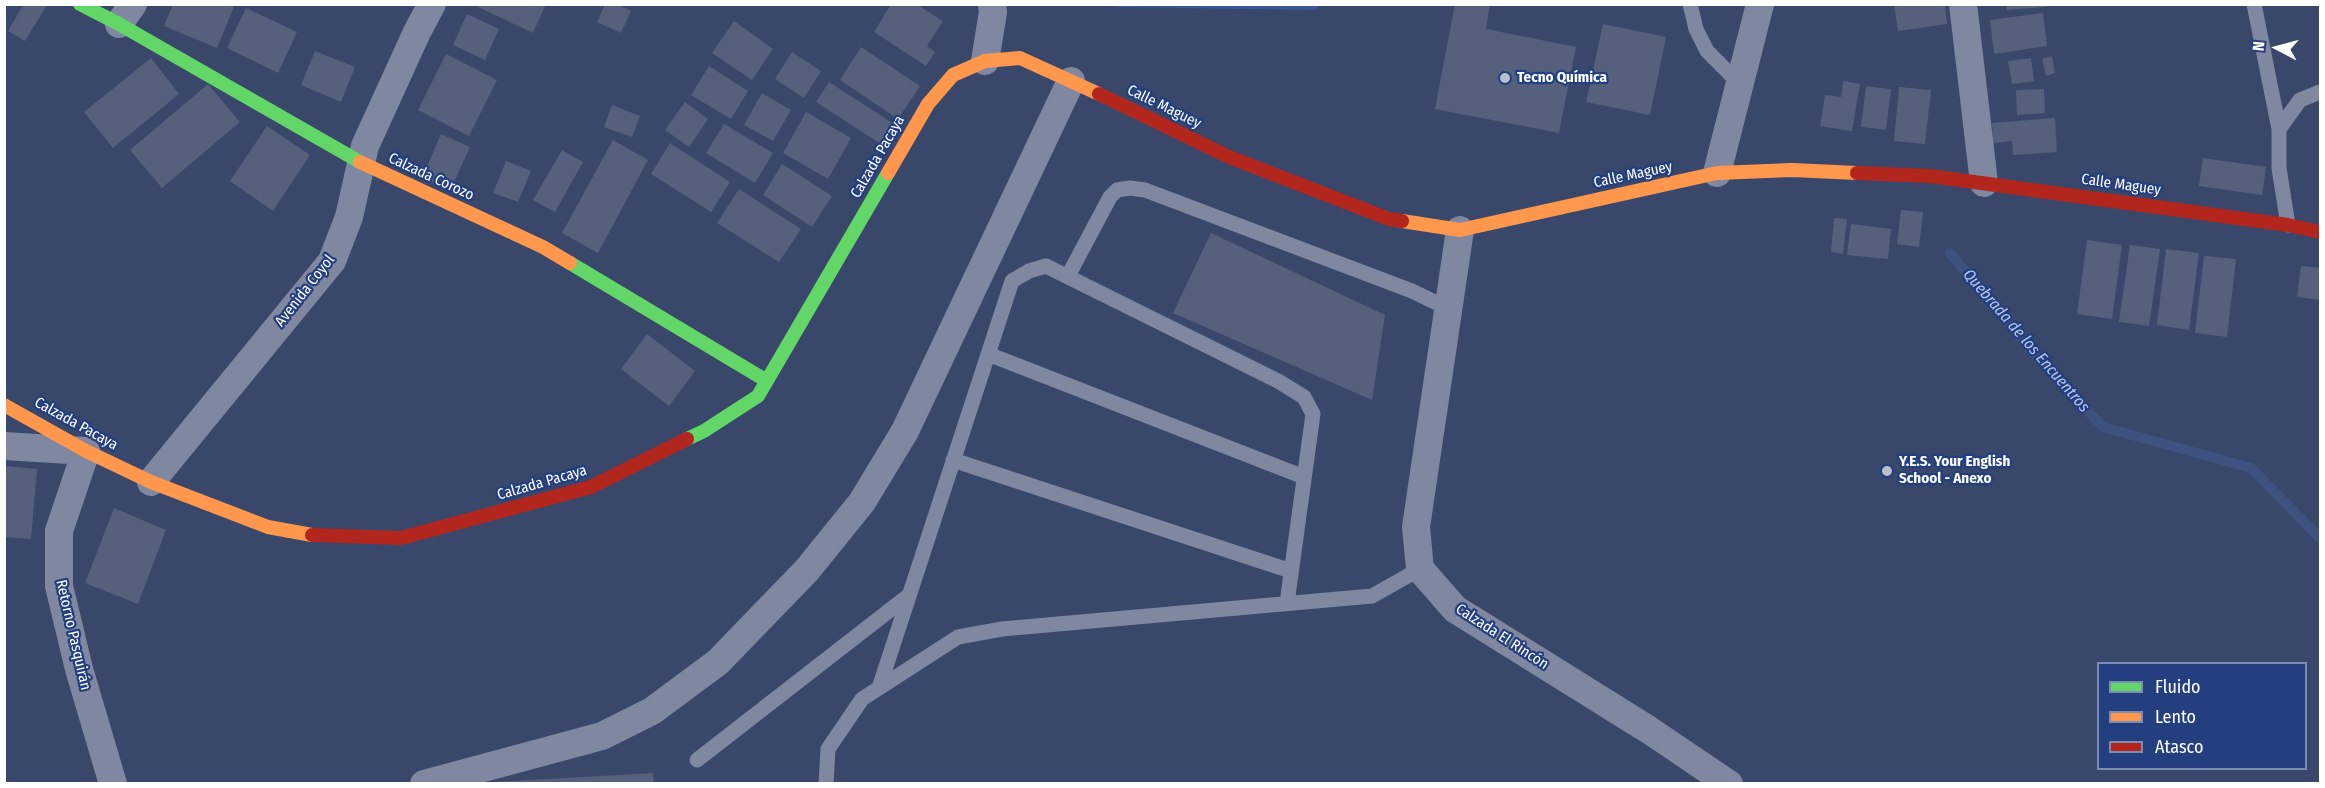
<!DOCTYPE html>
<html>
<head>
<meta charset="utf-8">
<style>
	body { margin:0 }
	#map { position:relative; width:2325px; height:788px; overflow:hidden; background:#39476a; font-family:"Fira Sans Condensed",sans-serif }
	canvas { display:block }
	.frame { position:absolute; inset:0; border:6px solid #fff; pointer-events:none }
	.legend { position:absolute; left:2097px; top:662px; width:210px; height:108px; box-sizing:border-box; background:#243f7f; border:2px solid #7c8cb2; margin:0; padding:8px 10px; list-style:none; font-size:18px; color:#fff }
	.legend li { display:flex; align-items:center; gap:12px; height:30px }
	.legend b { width:30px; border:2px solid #7c8cb2 }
	.north { position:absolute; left:2247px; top:18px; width:60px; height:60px; -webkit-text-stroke:4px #243f7f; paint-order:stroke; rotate:276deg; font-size:16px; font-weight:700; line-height:24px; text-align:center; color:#fff }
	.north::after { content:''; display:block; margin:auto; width:21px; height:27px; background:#fff; clip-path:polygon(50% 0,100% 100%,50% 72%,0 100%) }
</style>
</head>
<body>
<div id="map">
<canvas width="2325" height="788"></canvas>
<div class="frame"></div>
<ul class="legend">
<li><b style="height:8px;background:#63d668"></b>Fluido</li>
<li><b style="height:8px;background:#ff974d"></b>Lento</li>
<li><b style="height:8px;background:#b3261e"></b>Atasco</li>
</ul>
<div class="north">N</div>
</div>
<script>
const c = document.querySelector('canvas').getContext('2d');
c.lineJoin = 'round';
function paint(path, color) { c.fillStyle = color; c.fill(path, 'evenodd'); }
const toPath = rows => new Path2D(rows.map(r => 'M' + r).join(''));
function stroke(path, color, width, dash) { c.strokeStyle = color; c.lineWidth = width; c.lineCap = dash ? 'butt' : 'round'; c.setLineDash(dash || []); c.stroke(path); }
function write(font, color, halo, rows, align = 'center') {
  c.font = font + ' "Fira Sans Condensed",sans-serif'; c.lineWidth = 4.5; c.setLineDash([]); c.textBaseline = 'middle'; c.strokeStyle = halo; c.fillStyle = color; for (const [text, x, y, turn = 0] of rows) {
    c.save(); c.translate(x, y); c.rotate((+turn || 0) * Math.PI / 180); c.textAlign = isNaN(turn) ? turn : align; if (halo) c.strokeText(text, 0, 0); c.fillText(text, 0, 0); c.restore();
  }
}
const green = toPath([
	[1112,5,1319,5,1316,10,1114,7]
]);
const stream = toPath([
	[1950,253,2035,355,2103,427,2251,468,2320,538]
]);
const building = toPath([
	[173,4,235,4,217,48,164,26],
	[477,4,546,4,533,33,476,6],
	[605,4,617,4,631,11,621,33,597,22],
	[891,4,916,4,943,21,927,46,935,52,926,66,874,32],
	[1455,4,1490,4,1486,29,1576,47,1559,133,1435,109],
	[1894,4,1945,4,1947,24,1898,31],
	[2006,4,2045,4,2045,7,2007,10],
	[23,5,47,5,25,41,8,31],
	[246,8,297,32,278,73,227,48],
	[2043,13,2047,46,1994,54,1990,20],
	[467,14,499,29,485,60,453,45],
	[734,21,773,49,752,80,712,53],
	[1603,24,1666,37,1650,115,1586,102],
	[861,47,920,86,898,119,840,80],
	[315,51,355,67,341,102,301,85],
	[792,52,821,71,804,98,775,79],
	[446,54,497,80,469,136,418,110],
	[2052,56,2055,73,2046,76,2042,59],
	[151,58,179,94,113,148,84,112],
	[2031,58,2034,81,2012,84,2008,61],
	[709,66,748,91,731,119,691,95],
	[1843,81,1860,84,1852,131,1820,126,1825,95,1841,97],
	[829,82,897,126,884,146,816,102],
	[208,84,240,122,162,188,130,150],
	[1866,86,1891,89,1886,130,1861,127],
	[1899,87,1931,90,1925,144,1894,141],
	[2044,89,2045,113,2017,115,2016,90],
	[762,93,791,110,773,141,744,125],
	[685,102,708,119,689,147,665,130],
	[612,105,640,116,632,137,604,127],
	[806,112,851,138,828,179,783,153],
	[2055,118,2057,152,2013,155,2012,141,1993,143,1992,123],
	[724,124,773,153,755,183,706,153],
	[267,126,310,155,273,211,230,181],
	[441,134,470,147,450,191,422,178],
	[613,140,648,160,598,253,562,233],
	[670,143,730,182,711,212,651,174],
	[562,150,583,162,555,212,533,200],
	[2203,158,2266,167,2262,195,2199,186],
	[506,161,531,171,518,202,493,193],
	[782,164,832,196,812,227,763,195],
	[739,189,801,229,779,262,717,223],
	[1901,210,1923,212,1919,247,1897,244],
	[1834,218,1847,219,1843,254,1831,252],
	[1851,224,1891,229,1888,259,1847,255],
	[1211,233,1385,315,1372,400,1173,313],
	[2087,240,2122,245,2112,319,2077,314],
	[2130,245,2160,249,2149,326,2119,322],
	[2166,249,2199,253,2189,330,2157,325],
	[2204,256,2236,259,2227,337,2195,333],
	[2301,266,2320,268,2320,300,2297,297],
	[647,334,695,371,669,406,621,369],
	[4,466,37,469,31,539,4,537],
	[114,508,166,530,138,604,85,583],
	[653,773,654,784,493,784,493,782]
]);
const lane = toPath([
	[1690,4,1696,29,1707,51,1740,84],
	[2254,4,2279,129],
	[2288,225,2279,168,2279,129,2300,100,2320,92],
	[1068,276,1110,197,1117,190,1130,188,1145,190,1412,291,1449,309],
	[988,354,1304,477],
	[953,460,1291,571],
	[879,688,1012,281,1029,271,1046,266,1278,381,1304,397,1313,414,1287,603],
	[697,760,908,596],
	[826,784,828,749,862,699,958,637,1002,629,1372,596,1420,569]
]);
const street = toPath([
	[1963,4,1984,183],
	[119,24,133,4],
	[985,61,993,12,992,4],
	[1717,173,1760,4],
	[1460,230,1416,527,1420,569,1455,609,1649,730,1729,784],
	[4,446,86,451,59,531,59,586,79,669,113,784],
	[151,482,332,261,349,217,365,146,417,32,432,4],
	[424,784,602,736,652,711,718,662,807,570,862,502,905,431,1071,81]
]);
const fast = toPath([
	[80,4,119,24,360,162],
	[570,263,767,381],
	[687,439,704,431,758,396,888,173]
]);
const slow = toPath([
	[360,162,543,247,570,263],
	[888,173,928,104,953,75,985,61,1020,58,1099,94],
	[1402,221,1460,230,1717,173,1792,170,1857,173],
	[4,405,86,451,151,482,268,527,312,535]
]);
const jam = toPath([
	[1099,94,1229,157,1389,219,1402,221],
	[1857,173,1930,176,2288,225,2320,232],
	[312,535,401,538,591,487,687,439]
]);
const markers = [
	[1505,78,6,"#babfcb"],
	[1887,471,6,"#babfcb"]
];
const poiNames = [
	["Tecno Química",1517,78],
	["Y.E.S. Your English",1899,462],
	["School - Anexo",1899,479]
];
const streetNames = [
	["Calle Maguey",1164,107,26],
	["Calzada Pacaya",878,157,-60],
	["Calle Maguey",1633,175,-12],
	["Calzada Corozo",431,177,25],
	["Calle Maguey",2121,185,8],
	["Avenida Coyol",305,291,-52],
	["Calzada Pacaya",76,424,29],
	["Calzada Pacaya",542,483,-16],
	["Retorno Pasquirán",73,635,77],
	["Calzada El Rincón",1502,637,33]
];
const waterNames = [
	["Quebrada de los Encuentros",2026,341,49]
];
paint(green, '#3c5797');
stroke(stream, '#3e517f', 10);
paint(building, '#54607c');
stroke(lane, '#7f88a0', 15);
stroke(street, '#7f88a0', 28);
stroke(fast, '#63d668', 14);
stroke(slow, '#ff974d', 14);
stroke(jam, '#b3261e', 14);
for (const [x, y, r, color] of markers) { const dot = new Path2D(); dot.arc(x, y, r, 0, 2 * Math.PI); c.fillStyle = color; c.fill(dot); stroke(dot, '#243f7f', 2); }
write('bold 15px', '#fff', '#243f7f', poiNames, 'left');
write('15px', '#fff', '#243f7f', streetNames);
write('italic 16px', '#b5c7ee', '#243f7f', waterNames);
</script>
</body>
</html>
